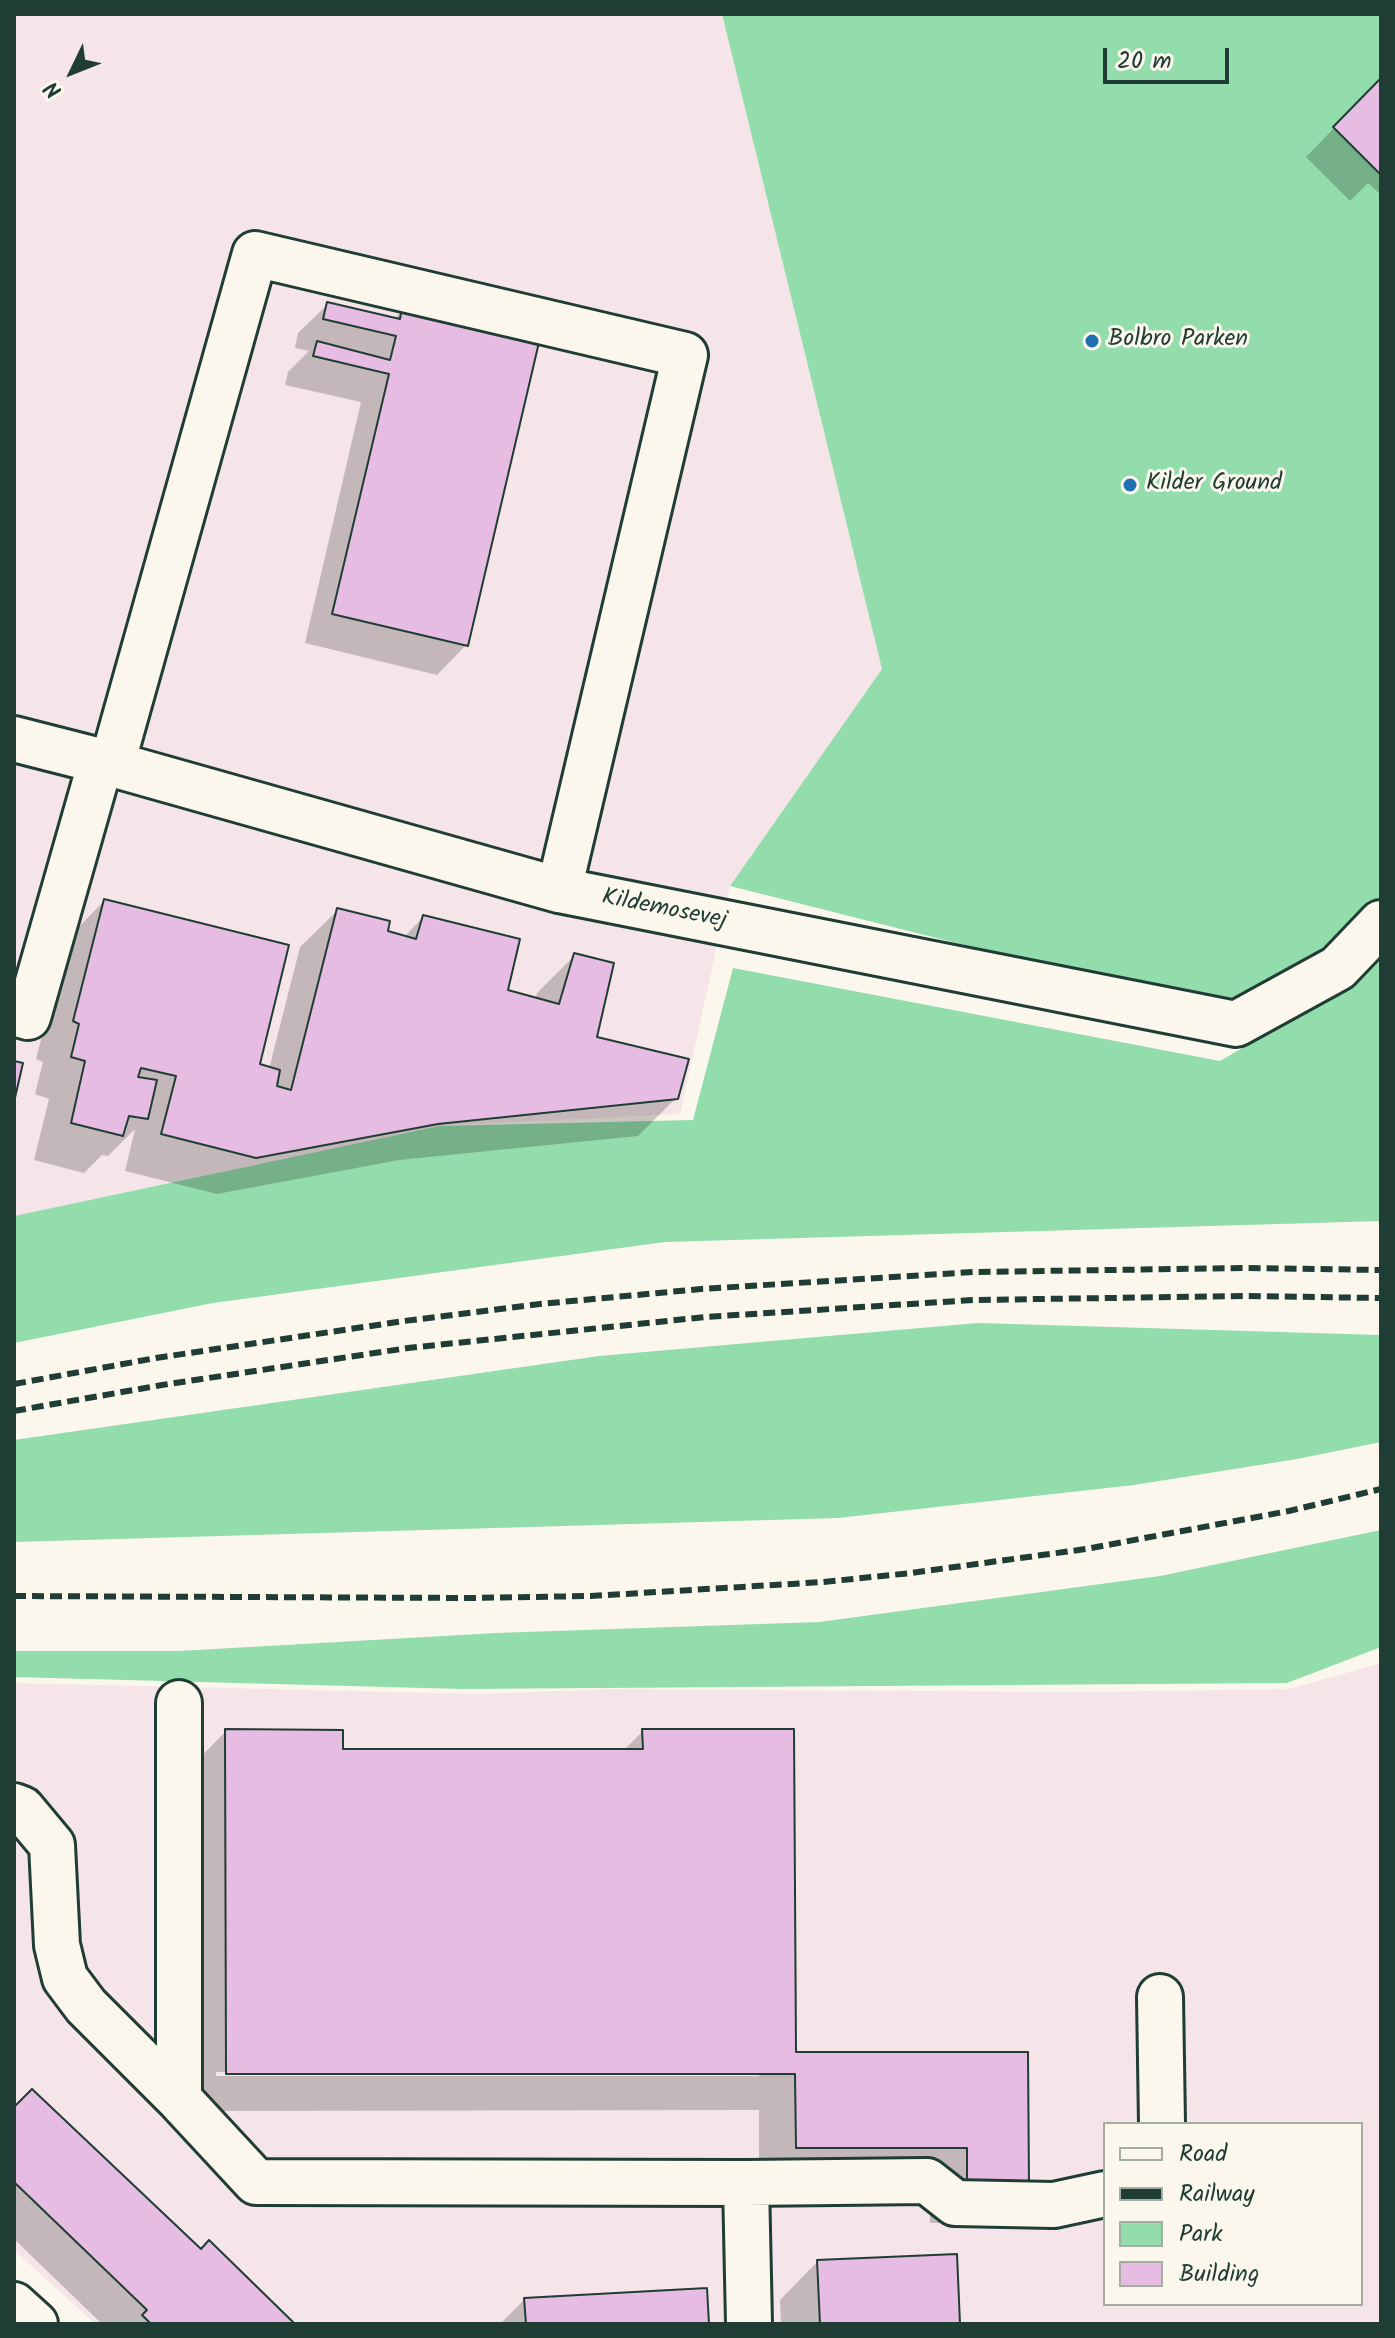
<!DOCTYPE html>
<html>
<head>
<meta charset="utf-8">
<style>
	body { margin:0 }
	#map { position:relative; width:1395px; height:2338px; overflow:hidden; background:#fbf7ec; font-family:Kalam,sans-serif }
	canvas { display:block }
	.frame { position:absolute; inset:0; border:16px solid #1f3d34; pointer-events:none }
	.legend { position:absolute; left:1103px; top:2122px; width:260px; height:184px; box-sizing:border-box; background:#fbf7ec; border:2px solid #a3ada2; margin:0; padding:10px 14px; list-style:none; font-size:24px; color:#1f3d34 }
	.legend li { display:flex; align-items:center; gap:16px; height:40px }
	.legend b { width:40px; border:2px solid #a3ada2 }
	.north { position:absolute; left:32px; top:32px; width:80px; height:80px; -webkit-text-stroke:6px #fbf7ec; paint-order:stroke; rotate:227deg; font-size:22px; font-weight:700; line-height:32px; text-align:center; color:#1f3d34 }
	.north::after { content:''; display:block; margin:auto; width:28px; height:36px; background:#1f3d34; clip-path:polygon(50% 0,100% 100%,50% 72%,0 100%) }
	.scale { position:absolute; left:1103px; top:48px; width:126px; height:36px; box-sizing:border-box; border:4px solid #1f3d34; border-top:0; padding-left:10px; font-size:24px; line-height:28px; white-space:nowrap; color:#1f3d34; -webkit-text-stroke:6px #fbf7ec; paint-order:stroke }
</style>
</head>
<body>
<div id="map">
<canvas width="1395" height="2338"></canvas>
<div class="frame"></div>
<ul class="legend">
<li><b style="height:10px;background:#fbf7ec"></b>Road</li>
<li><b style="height:10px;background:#1f3d34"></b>Railway</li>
<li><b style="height:22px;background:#93dcab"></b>Park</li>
<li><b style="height:22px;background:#e7bce2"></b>Building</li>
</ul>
<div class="north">N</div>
<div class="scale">20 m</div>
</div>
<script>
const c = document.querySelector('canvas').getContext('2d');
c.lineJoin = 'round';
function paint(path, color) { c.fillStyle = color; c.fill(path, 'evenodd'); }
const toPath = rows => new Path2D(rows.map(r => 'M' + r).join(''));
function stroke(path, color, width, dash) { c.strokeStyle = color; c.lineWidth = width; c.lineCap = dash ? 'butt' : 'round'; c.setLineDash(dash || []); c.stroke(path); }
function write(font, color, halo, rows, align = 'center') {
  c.font = font + ' Kalam,sans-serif'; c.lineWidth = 6; c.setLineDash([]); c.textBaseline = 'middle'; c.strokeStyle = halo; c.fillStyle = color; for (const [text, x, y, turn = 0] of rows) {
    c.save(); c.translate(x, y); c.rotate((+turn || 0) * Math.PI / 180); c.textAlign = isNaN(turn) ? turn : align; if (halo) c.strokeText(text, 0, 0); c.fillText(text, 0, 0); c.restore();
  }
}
const built = toPath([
	[14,14,722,14,882,669,730,886,680,1114,439,1126,14,1216],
	[1381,1663,1381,2324,95,2324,14,2250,14,1683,479,1694,610,1689,1082,1692,1289,1689],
	[1105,2124,1361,2124,1361,2304,1105,2304]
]);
const green = toPath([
	[722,14,1381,14,1381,1221,665,1242,213,1303,14,1343,14,1216,439,1126,693,1120,733,968,1220,1061,1282,1025,730,886,882,669],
	[978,1323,1381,1335,1381,1442,1297,1459,1134,1485,838,1518,14,1542,14,1440,599,1356],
	[1381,1530,1381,1647,1287,1683,462,1689,14,1677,14,1651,179,1651,496,1633,819,1622,1160,1576]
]);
const shadow = toPath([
	[1381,80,1381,195,1368,183,1350,201,1306,157],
	[328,304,393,320,403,310,466,645,437,675,305,643,361,402,285,385,288,372,309,351,295,348,298,333],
	[104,901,257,1065,269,1069,300,947,338,910,386,932,404,937,423,917,506,992,535,1000,537,993,574,956,594,1038,676,1098,638,1136,399,1160,217,1194,125,1171,135,1129,108,1156,102,1155,84,1173,34,1160,49,1099,35,1094,43,1062,36,1059,67,939],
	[226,1731,341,1751,623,1751,643,1731,794,2054,1026,2054,990,2223,930,2223,930,2184,759,2185,759,2110,189,2111,189,1769],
	[216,2072,759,2072,759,2076,216,2076],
	[14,2109,201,2251,292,2324,102,2324,14,2239],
	[817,2262,958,2324,781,2324,780,2300],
	[524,2300,707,2324,500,2324]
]);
const building = toPath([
	[1381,78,1381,173,1380,174,1333,127,1381,78],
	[327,302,400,319,402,307,540,338,468,646,332,614,389,374,313,356,317,341,390,360,396,336,323,319,327,302],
	[104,899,289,945,260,1064,280,1070,277,1086,291,1090,337,908,390,921,388,931,416,939,423,915,520,939,508,990,559,1004,574,953,614,963,597,1037,689,1059,678,1099,438,1124,256,1158,161,1134,176,1076,141,1068,138,1077,157,1080,148,1119,129,1116,123,1136,71,1123,85,1061,71,1057,79,1024,73,1021,104,899],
	[14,1061,23,1063,14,1102,14,1061],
	[225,1729,343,1730,343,1749,643,1749,642,1729,794,1729,796,2052,1028,2052,1029,2186,967,2186,967,2148,796,2148,795,2074,226,2074,225,1729],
	[32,2089,201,2249,209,2240,295,2324,151,2324,142,2315,147,2310,14,2182,14,2107,32,2089],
	[957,2254,960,2324,820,2324,817,2260,957,2254],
	[707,2288,709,2324,526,2324,524,2298,707,2288]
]);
const minor = toPath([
	[14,739,112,764,559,890,1236,1024,1338,968,1381,923],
	[112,764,255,254,685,355,559,890],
	[14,1013,28,1017,101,761],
	[179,1703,179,2099,256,2182,746,2183,749,2324],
	[14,1806,22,1809,52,1845,57,1945,65,1978,86,2006,179,2099],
	[1160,1997,1162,2124],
	[746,2183,927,2181,955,2203,1054,2205,1105,2194],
	[14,2305,35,2324]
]);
const rail = toPath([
	[14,1384,156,1358,404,1321,540,1304,701,1289,973,1272,1246,1268,1381,1270],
	[14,1411,162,1385,408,1348,705,1317,973,1300,1245,1296,1381,1298],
	[14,1596,471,1598,591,1596,823,1582,911,1573,1086,1549,1289,1511,1381,1489]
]);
const markers = [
	[1092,341,8,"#1f6fb2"],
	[1130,485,8,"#1f6fb2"]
];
const poiNames = [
	["Bolbro Parken",1108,341],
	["Kilder Ground",1146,485]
];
const streetNames = [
	["Kildemosevej",664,911,11]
];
paint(built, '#f5e5e9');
paint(green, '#93dcab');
paint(shadow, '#0003');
paint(building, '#e7bce2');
stroke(building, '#1f3d34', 2);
stroke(minor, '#1f3d34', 50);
stroke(minor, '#fbf7ec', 44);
stroke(rail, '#1f3d34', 6, [12, 6]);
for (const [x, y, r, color] of markers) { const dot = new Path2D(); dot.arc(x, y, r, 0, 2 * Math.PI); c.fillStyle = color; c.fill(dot); stroke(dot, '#fbf7ec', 3); }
write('24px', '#1f3d34', '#fbf7ec', poiNames, 'left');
write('24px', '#1f3d34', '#fbf7ec', streetNames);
</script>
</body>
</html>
